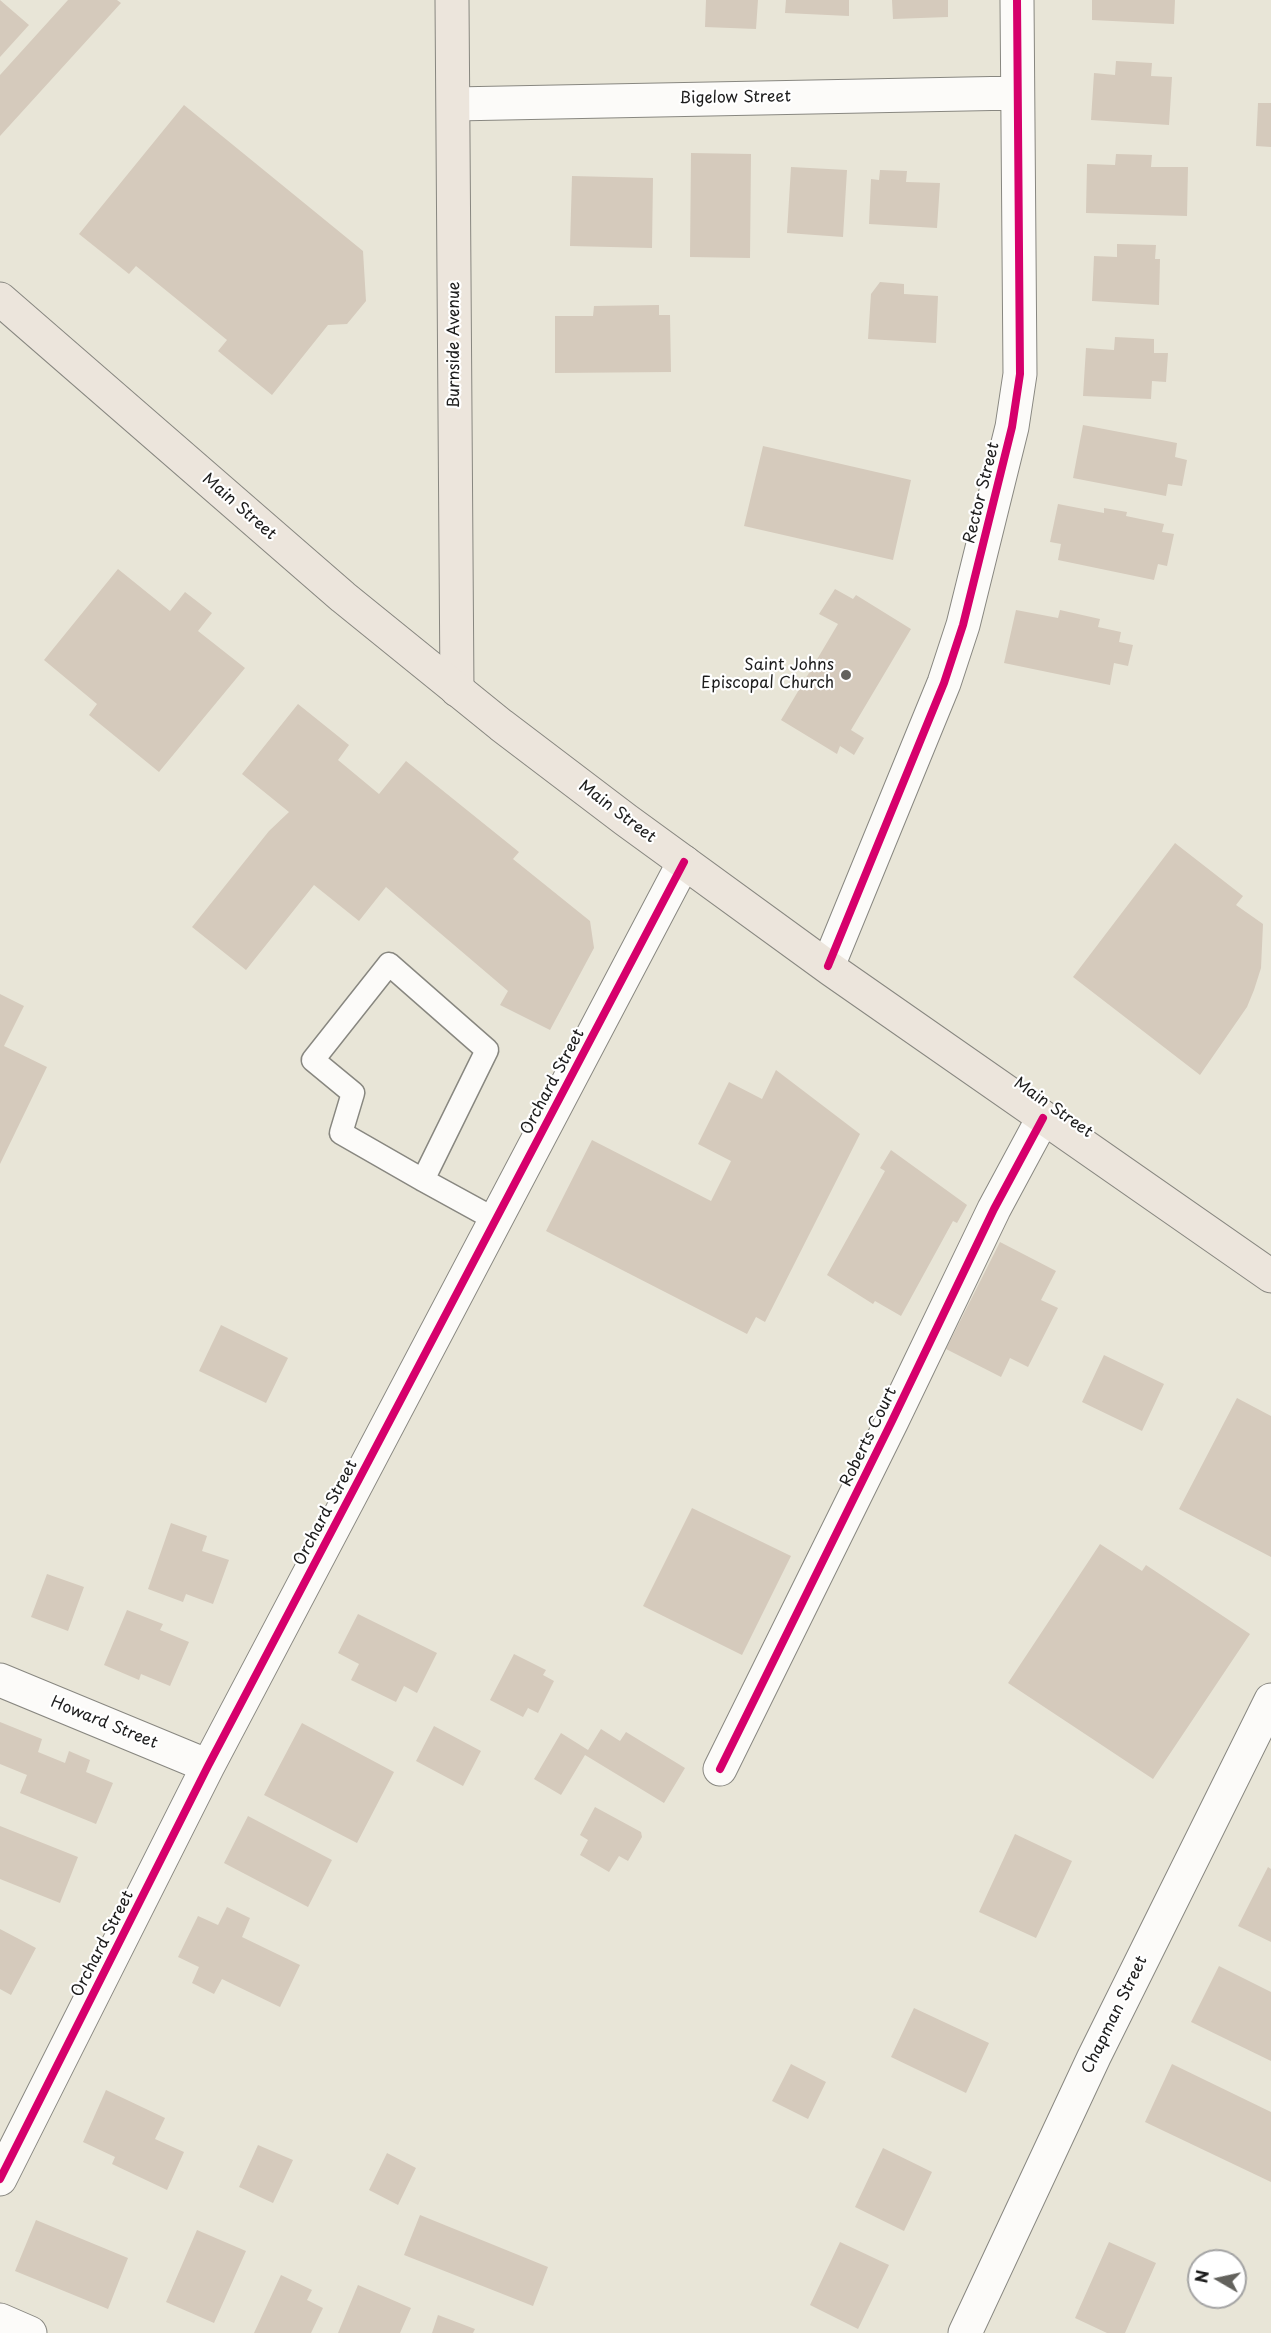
<!DOCTYPE html>
<html>
<head>
<meta charset="utf-8">
<style>
	body { margin:0 }
	#map { position:relative; width:1271px; height:2333px; overflow:hidden; background:#e8e5d7; font-family:"Playpen Sans",sans-serif }
	canvas { display:block }
	.north { position:absolute; left:1187px; top:2249px; width:60px; height:60px; box-sizing:border-box; background:#fff; border:2px solid #a4a4a4; border-radius:50%; rotate:279deg; font-size:16px; font-weight:700; line-height:24px; text-align:center; color:#1c1c1c }
	.north::after { content:''; display:block; margin:auto; width:21px; height:27px; background:#63625d; clip-path:polygon(50% 0,100% 100%,50% 72%,0 100%) }
</style>
</head>
<body>
<div id="map">
<canvas width="1271" height="2333"></canvas>
<div class="north">N</div>
</div>
<script>
const c = document.querySelector('canvas').getContext('2d');
c.lineJoin = 'round';
function paint(path, color) { c.fillStyle = color; c.fill(path, 'evenodd'); }
const toPath = rows => new Path2D(rows.map(r => 'M' + r).join(''));
function stroke(path, color, width, dash) { c.strokeStyle = color; c.lineWidth = width; c.lineCap = dash ? 'butt' : 'round'; c.setLineDash(dash || []); c.stroke(path); }
function write(font, color, halo, rows, align = 'center') {
  c.font = font + ' "Playpen Sans",sans-serif'; c.lineWidth = 4.5; c.setLineDash([]); c.textBaseline = 'middle'; c.strokeStyle = halo; c.fillStyle = color; for (const [text, x, y, turn = 0] of rows) {
    c.save(); c.translate(x, y); c.rotate((+turn || 0) * Math.PI / 180); c.textAlign = isNaN(turn) ? turn : align; if (halo) c.strokeText(text, 0, 0); c.fillText(text, 0, 0); c.restore();
  }
}
const building = toPath([
	[0,0,29,25,0,57],
	[68,0,117,0,121,3,0,136,0,75],
	[706,0,758,0,756,29,705,27],
	[786,0,849,0,849,16,785,13],
	[892,0,948,0,948,17,893,19],
	[1092,0,1175,0,1174,24,1092,20],
	[1116,61,1152,63,1151,76,1172,77,1169,125,1091,120,1094,73,1115,75],
	[1258,103,1271,103,1271,147,1256,146],
	[184,105,363,251,366,301,347,324,328,325,272,395,218,351,227,340,136,266,129,274,79,234],
	[691,153,751,154,750,258,690,257],
	[1116,154,1152,155,1151,167,1188,167,1187,216,1086,213,1087,164,1115,165],
	[791,167,847,170,843,237,787,233],
	[880,170,907,171,906,182,940,183,937,228,869,224,871,179,879,180],
	[572,176,653,178,652,248,570,246],
	[1117,244,1156,245,1155,259,1160,259,1159,305,1092,301,1094,256,1117,257],
	[880,282,904,284,904,294,938,296,936,343,868,339,871,294],
	[659,305,659,315,670,315,671,372,555,373,555,316,593,316,594,306],
	[1115,337,1154,339,1154,353,1168,353,1166,382,1152,381,1151,399,1083,396,1086,348,1114,350],
	[1083,425,1177,443,1175,457,1187,460,1182,486,1168,484,1166,496,1073,478],
	[763,446,911,480,893,560,744,526],
	[1058,504,1104,513,1104,508,1127,512,1126,516,1164,524,1162,532,1174,534,1167,566,1158,564,1154,580,1058,560,1061,544,1050,542],
	[118,569,170,611,185,592,212,613,198,631,245,668,159,772,89,715,97,704,44,660],
	[835,589,853,599,856,595,911,629,851,730,864,738,854,755,840,746,837,754,781,720,838,624,819,614],
	[1016,610,1058,618,1060,610,1100,619,1098,627,1121,632,1119,642,1133,645,1128,666,1114,663,1110,685,1004,663],
	[298,704,349,745,338,760,379,794,406,761,519,852,513,859,590,921,594,948,550,1030,500,1005,508,991,386,887,359,921,314,885,246,970,192,927,269,831,289,812,242,774],
	[1175,843,1243,896,1236,905,1263,924,1261,968,1254,990,1247,1007,1200,1075,1073,977],
	[0,994,24,1006,4,1046,47,1067,0,1164],
	[776,1070,860,1134,765,1322,756,1317,747,1334,546,1231,592,1140,711,1201,731,1161,698,1144,729,1082,762,1099],
	[891,1150,967,1205,957,1223,953,1221,901,1316,875,1301,873,1304,827,1275,885,1171,880,1168],
	[1000,1242,1056,1271,1041,1300,1058,1308,1028,1367,1010,1358,1001,1377,946,1349],
	[221,1325,288,1358,266,1403,199,1371],
	[1104,1355,1164,1384,1142,1431,1082,1402],
	[1237,1398,1271,1416,1271,1557,1179,1509],
	[692,1508,791,1556,742,1655,643,1606],
	[171,1523,207,1536,202,1551,229,1560,213,1604,186,1594,183,1602,148,1589],
	[1100,1544,1142,1571,1146,1565,1250,1634,1153,1779,1008,1683],
	[47,1574,84,1587,68,1631,31,1617],
	[127,1610,163,1624,160,1630,189,1642,170,1686,141,1674,139,1680,104,1665],
	[358,1614,437,1653,417,1693,404,1686,396,1702,351,1680,359,1664,338,1653],
	[514,1654,546,1670,543,1675,554,1681,538,1713,528,1708,523,1717,490,1700],
	[0,1722,42,1739,38,1752,65,1763,69,1751,90,1760,86,1772,113,1783,96,1824,20,1793,27,1775,0,1764],
	[302,1723,394,1772,357,1843,264,1795],
	[434,1726,481,1751,463,1786,416,1761],
	[601,1729,620,1741,626,1732,685,1768,664,1803,585,1755,561,1795,534,1779,561,1733,588,1750],
	[595,1807,641,1832,642,1837,628,1861,619,1856,609,1872,580,1855,588,1840,580,1835],
	[248,1816,332,1860,308,1907,224,1863],
	[0,1826,78,1857,60,1903,0,1879],
	[1015,1834,1072,1861,1036,1938,979,1912],
	[1268,1867,1271,1869,1271,1942,1238,1926],
	[227,1907,250,1918,242,1937,300,1965,280,2007,222,1979,214,1994,192,1983,199,1967,178,1957,198,1916,218,1925],
	[0,1929,36,1948,11,1995,0,1989],
	[1219,1966,1271,1992,1271,2061,1191,2022],
	[914,2008,989,2043,966,2093,891,2057],
	[791,2064,826,2082,808,2119,772,2101],
	[1172,2064,1271,2112,1271,2182,1145,2122],
	[106,2090,165,2118,155,2139,184,2152,167,2190,112,2164,115,2157,83,2142],
	[258,2145,293,2160,273,2203,239,2187],
	[883,2148,932,2172,904,2231,855,2207],
	[387,2153,416,2168,398,2205,369,2190],
	[420,2215,548,2267,533,2306,404,2255],
	[36,2220,128,2258,108,2309,15,2271],
	[197,2230,246,2251,214,2323,166,2302],
	[840,2242,889,2265,858,2329,810,2305],
	[1109,2242,1156,2263,1125,2333,1107,2333,1075,2318],
	[281,2275,312,2290,307,2300,323,2308,311,2333,254,2333],
	[358,2285,411,2308,400,2333,338,2333],
	[438,2315,475,2329,473,2333,432,2333]
]);
const lane = toPath([
	[423,1180,487,1050,389,964,313,1060,353,1093,341,1133,423,1180,496,1220]
]);
const street = toPath([
	[454,104,1017,93],
	[828,966,944,683,963,625,1012,427,1020,374,1017,0],
	[0,1680,208,1766],
	[720,1769,892,1421,994,1209,1043,1118],
	[0,2179,208,1766,684,862],
	[0,2320,30,2333],
	[965,2333,1094,2057,1271,1700]
]);
const primary = toPath([
	[452,0,457,690]
]);
const highway = toPath([
	[0,299,343,597,501,725,626,820,832,970,1271,1276]
]);
const cycleway = toPath([
	[828,966,944,683,963,625,1012,427,1020,374,1017,0],
	[720,1769,892,1421,994,1209,1043,1118],
	[0,2179,208,1766,684,862]
]);
const markers = [
	[846,675,6,"#63625d"]
];
const streetNames = [
	["Bigelow Street",735,98,-1],
	["Burnside Avenue",455,345,-90],
	["Rector Street",982,493,-76],
	["Main Street",239,507,41],
	["Main Street",617,812,37],
	["Orchard Street",553,1082,-62],
	["Main Street",1053,1108,35],
	["Roberts Court",869,1437,-64],
	["Orchard Street",326,1513,-62],
	["Howard Street",104,1723,22],
	["Orchard Street",103,1944,-63],
	["Chapman Street",1115,2015,-64]
];
const poiNames = [
	["Saint Johns",834,666],
	["Episcopal Church",834,684]
];
paint(building, '#d5cabc');
stroke(lane, '#888780', 25);
stroke(street, '#888780', 35);
stroke(primary, '#888780', 35);
stroke(highway, '#888780', 35);
stroke(lane, '#fcfbf9', 22);
stroke(street, '#fcfbf9', 33);
stroke(primary, '#ece5dc', 33);
stroke(highway, '#ece5dc', 33);
stroke(cycleway, '#d6006c', 8);
for (const [x, y, r, color] of markers) { const dot = new Path2D(); dot.arc(x, y, r, 0, 2 * Math.PI); c.fillStyle = color; c.fill(dot); stroke(dot, '#fff', 2); }
write('16px', '#1c1c1c', '#fff', streetNames);
write('16px', '#1c1c1c', '#fff', poiNames, 'right');
</script>
</body>
</html>
